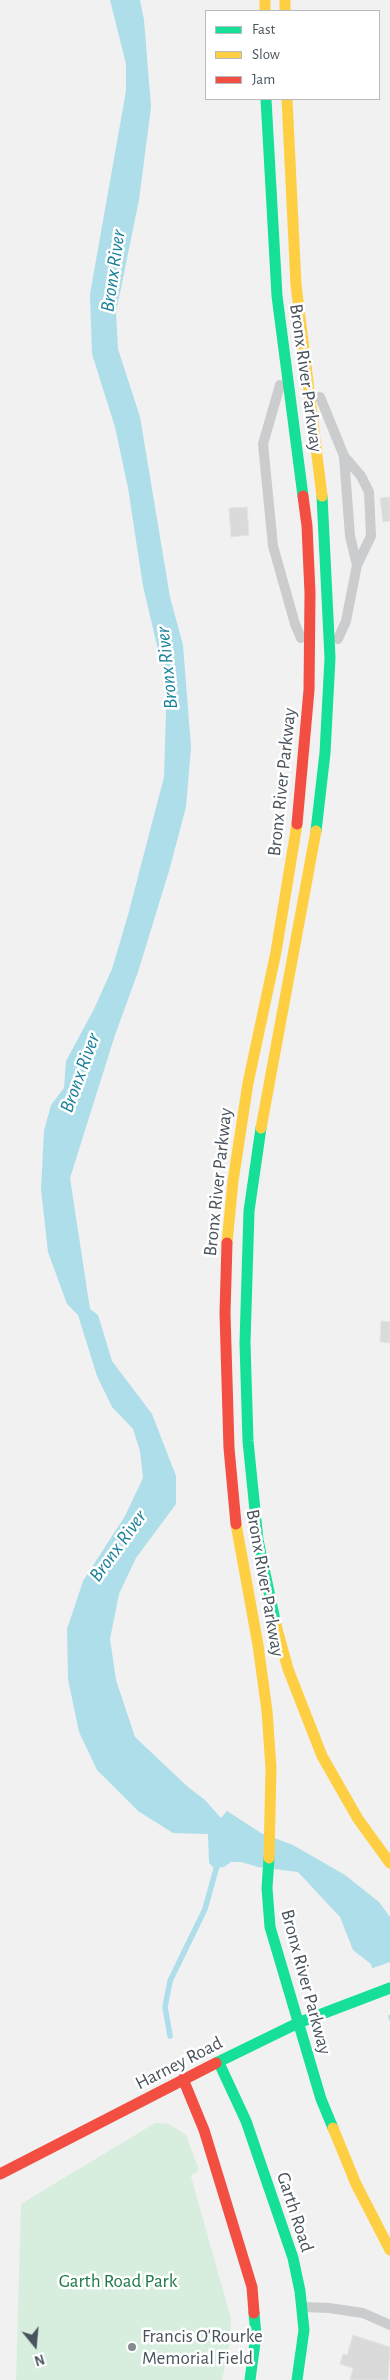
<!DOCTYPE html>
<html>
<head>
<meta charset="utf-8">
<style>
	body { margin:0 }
	#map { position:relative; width:390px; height:2380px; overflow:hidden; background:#f1f1f1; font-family:"Alegreya Sans",sans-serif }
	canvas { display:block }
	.legend { position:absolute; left:205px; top:10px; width:175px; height:90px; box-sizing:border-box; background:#fff; border:1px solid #b6babe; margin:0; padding:6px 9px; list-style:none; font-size:15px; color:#49535c }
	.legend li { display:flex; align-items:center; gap:10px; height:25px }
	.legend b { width:25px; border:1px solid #b6babe }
	.north { position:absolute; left:10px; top:2320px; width:50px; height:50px; -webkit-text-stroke:4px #fff; paint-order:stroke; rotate:163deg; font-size:14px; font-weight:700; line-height:20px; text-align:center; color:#49535c }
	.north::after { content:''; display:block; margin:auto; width:18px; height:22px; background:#49535c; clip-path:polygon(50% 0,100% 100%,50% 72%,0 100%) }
</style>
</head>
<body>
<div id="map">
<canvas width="390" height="2380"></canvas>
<ul class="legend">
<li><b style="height:6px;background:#16e098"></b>Fast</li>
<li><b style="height:6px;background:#ffcf43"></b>Slow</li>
<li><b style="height:6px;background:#f24e42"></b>Jam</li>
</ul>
<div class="north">N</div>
</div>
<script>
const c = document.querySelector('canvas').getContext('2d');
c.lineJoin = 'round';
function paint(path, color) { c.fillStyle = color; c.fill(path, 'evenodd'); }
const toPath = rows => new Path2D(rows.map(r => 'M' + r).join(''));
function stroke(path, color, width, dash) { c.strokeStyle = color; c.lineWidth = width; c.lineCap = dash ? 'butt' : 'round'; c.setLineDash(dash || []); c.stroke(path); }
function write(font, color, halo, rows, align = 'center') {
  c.font = font + ' "Alegreya Sans",sans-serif'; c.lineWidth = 5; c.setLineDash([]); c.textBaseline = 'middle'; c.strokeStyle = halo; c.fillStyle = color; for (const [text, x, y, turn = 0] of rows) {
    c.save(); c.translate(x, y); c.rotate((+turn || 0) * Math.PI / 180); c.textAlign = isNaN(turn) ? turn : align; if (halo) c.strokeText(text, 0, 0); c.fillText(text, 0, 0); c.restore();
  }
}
const green = toPath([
	[155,2123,169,2124,186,2135,199,2170,191,2176,231,2319,230,2342,222,2380,16,2380,21,2204]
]);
const water = toPath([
	[110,0,140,0,144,20,151,107,139,200,116,312,118,349,140,417,170,597,183,645,191,747,186,807,169,871,138,972,115,1035,70,1178,90,1309,98,1315,112,1361,152,1414,176,1476,176,1504,136,1558,119,1594,110,1639,116,1680,135,1737,188,1787,205,1800,221,1818,227,1811,261,1833,293,1845,345,1875,379,1902,390,1917,390,2022,371,1964,353,1950,340,1917,298,1872,258,1867,241,1862,231,1862,224,1867,214,1868,209,1863,208,1834,173,1833,138,1811,97,1770,79,1732,68,1679,67,1629,83,1581,125,1516,143,1478,140,1451,133,1429,112,1407,97,1376,78,1315,67,1304,48,1252,41,1189,44,1131,51,1105,64,1088,66,1061,94,1009,112,969,128,915,164,777,166,712,163,671,143,586,128,488,115,427,92,354,90,294,126,91,126,64]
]);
const pier = toPath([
	[390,1962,390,2015,385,2016,370,1969]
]);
const stream = toPath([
	[170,2036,165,2007,170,1981,205,1909,218,1862]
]);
const building = toPath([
	[390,497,390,521,383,522,380,498,390,497],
	[247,507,249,535,231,537,229,508,247,507],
	[381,1321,390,1322,390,1343,380,1342,381,1321],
	[353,2335,390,2347,388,2380,350,2380,353,2368,340,2364,343,2354,347,2355,353,2335]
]);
const lane = toPath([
	[280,385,263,444,273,546,295,624,301,638],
	[320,397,344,456,361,476,369,492,371,536,357,565,346,621,338,639],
	[344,457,350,536,357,565],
	[303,2307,329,2308,363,2313,390,2325]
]);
const fast = toPath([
	[266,99,277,296,303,496],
	[316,831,325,753,330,658,322,496],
	[261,1128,249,1211,245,1343,248,1441,258,1540,276,1625],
	[269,1858,267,1888,270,1927,321,2099,333,2128],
	[216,2063,298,2023,390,1988],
	[219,2063,246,2121,293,2258,300,2291,304,2330,297,2380],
	[250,2380,256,2335,254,2313]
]);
const slow = toPath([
	[265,0,265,11],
	[285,0,285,11],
	[287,99,296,285,322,496],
	[261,1128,316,831],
	[227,1243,233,1181,248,1083,276,952,297,824],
	[236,1524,258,1645,267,1711,271,1768,269,1858],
	[276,1625,288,1669,322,1756,358,1819,390,1863],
	[333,2128,356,2184,390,2250]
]);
const jam = toPath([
	[297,824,309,690,310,593,307,526,303,496],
	[227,1243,225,1313,229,1448,236,1524],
	[183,2079,204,2130,252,2287,254,2313],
	[0,2174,216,2063]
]);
const markers = [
	[132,2347,5,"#848a90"]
];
const streetNames = [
	["Bronx River Parkway",306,378,82],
	["Bronx River Parkway",282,782,-84],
	["Bronx River Parkway",218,1182,-84],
	["Bronx River Parkway",265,1583,80],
	["Bronx River Parkway",306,1982,75],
	["Harney Road",179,2063,-27],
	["Garth Road",295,2212,72]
];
const parkNames = [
	["Garth Road Park",118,2281]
];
const poiNames = [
	["Francis O'Rourke",142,2336],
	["Memorial Field",142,2358]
];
const waterNames = [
	["Bronx River",113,271,-82],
	["Bronx River",167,668,-96],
	["Bronx River",80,1073,-70],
	["Bronx River",118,1546,-54]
];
paint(green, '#d7eedf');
paint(water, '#aedee9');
paint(pier, '#f1f1f1');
stroke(stream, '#aedee9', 5.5);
paint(building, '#dadadb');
stroke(building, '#e2e3e4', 1);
stroke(lane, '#cbccce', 10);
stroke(fast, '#16e098', 11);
stroke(slow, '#ffcf43', 11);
stroke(jam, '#f24e42', 11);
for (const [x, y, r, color] of markers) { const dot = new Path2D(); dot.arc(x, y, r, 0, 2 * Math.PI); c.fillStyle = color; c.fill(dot); stroke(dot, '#fff', 2); }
write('19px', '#49535c', '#fff', streetNames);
write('19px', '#1e7849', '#fff', parkNames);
write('19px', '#49535c', '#fff', poiNames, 'left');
write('italic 20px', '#17819a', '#fff', waterNames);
</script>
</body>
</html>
